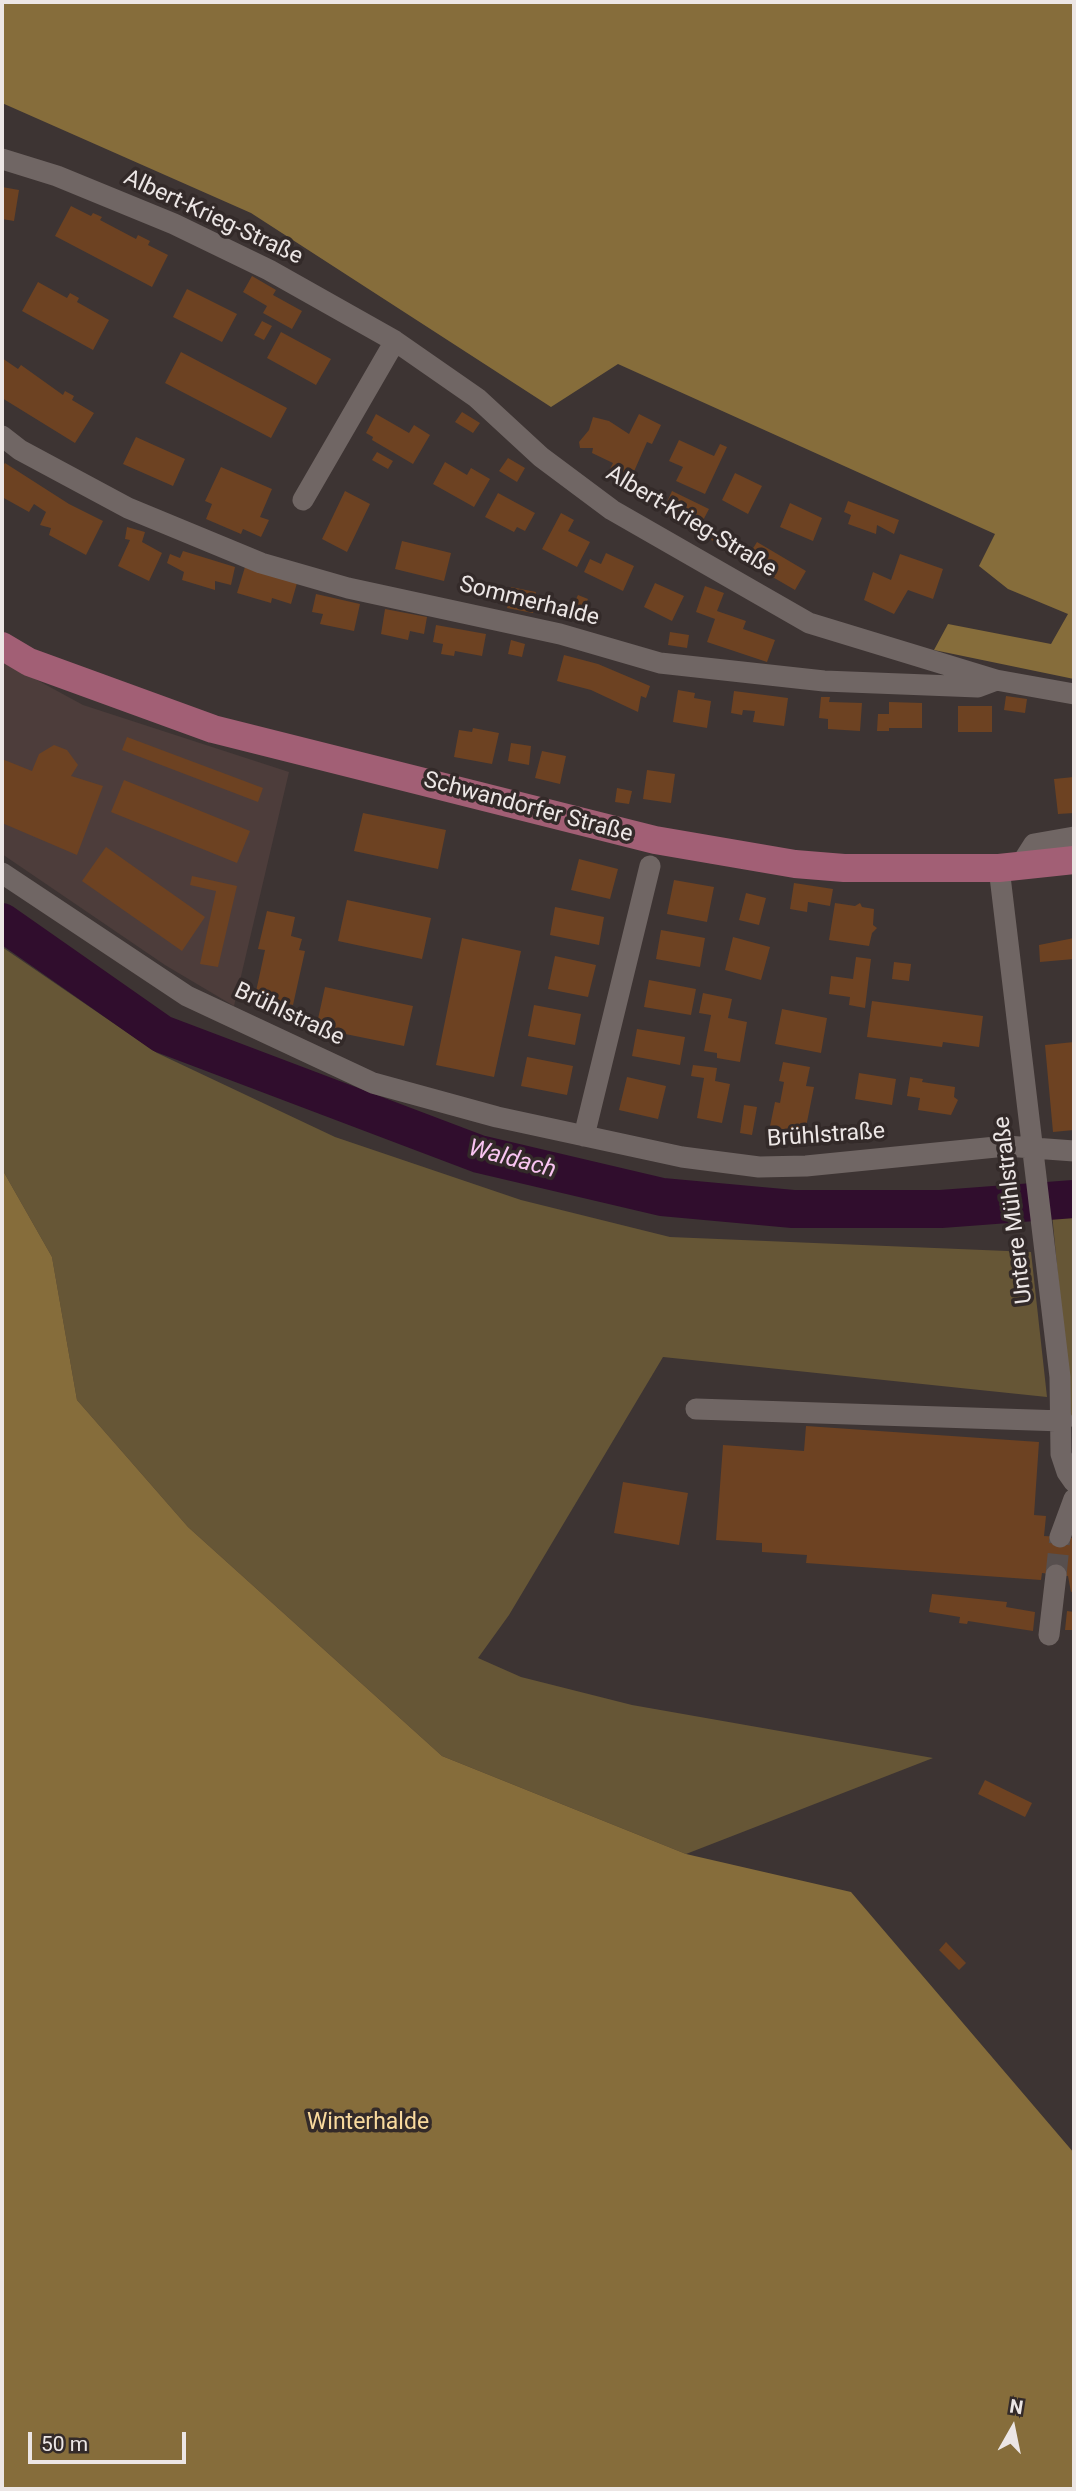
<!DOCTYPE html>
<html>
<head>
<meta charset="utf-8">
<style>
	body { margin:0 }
	#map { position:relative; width:1076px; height:2491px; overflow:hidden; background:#3d3433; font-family:Roboto,sans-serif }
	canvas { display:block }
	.frame { position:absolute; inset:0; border:4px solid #ece6e5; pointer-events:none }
	.north { position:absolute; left:978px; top:2393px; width:70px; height:70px; -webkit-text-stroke:5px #332a29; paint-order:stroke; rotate:9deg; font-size:19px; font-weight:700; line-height:28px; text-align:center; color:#ece6e5 }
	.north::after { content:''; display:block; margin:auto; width:24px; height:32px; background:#ece6e5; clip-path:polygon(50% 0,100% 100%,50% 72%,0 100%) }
	.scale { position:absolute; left:28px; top:2432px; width:158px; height:32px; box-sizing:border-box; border:4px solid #ece6e5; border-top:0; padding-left:9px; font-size:21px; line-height:24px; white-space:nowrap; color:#ece6e5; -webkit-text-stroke:5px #332a29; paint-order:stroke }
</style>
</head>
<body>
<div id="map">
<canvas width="1076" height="2491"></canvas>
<div class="frame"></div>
<div class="north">N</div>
<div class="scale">50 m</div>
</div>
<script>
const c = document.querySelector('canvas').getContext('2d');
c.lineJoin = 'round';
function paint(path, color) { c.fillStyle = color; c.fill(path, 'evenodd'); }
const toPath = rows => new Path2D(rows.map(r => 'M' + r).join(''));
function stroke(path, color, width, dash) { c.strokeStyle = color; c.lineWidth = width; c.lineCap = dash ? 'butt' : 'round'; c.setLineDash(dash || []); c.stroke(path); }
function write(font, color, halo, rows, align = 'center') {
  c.font = font + ' Roboto,sans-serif'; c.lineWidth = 7; c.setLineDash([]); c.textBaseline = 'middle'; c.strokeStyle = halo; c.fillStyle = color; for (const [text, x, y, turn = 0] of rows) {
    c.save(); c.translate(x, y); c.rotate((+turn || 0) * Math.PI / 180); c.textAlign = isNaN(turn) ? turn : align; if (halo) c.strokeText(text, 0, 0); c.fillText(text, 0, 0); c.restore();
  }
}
const built = toPath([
	[2,661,83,705,289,772,234,1006,165,965,2,854]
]);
const green = toPath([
	[2,947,157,1053,335,1137,521,1200,670,1237,1031,1252,1047,1397,663,1357,509,1615,478,1658,521,1677,632,1705,933,1758,686,1854,442,1756,188,1527,77,1400,52,1257,2,1169],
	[1074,1208,1074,1446,1052,1213]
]);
const forest = toPath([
	[2,2,1074,2,1074,679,934,650,948,624,1051,644,1068,614,1008,589,979,566,995,534,618,364,551,407,251,213,2,103],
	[2,1169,52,1257,77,1400,188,1527,442,1756,686,1854,851,1892,1074,2153,1074,2489,2,2489]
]);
const river = toPath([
	[2,922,162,1034,479,1154,662,1197,793,1209,941,1209,1074,1199]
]);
const building = toPath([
	[2,187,19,190,14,221,2,219],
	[71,206,91,216,93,213,102,217,100,220,136,239,138,235,150,241,148,245,168,255,152,287,55,236],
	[252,276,276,290,273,295,302,311,292,329,263,313,267,306,243,292],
	[38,282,67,298,70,293,79,298,77,302,109,320,93,350,22,311],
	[187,289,237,314,222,342,173,317],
	[262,321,272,326,264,340,254,335],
	[281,332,331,359,316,385,267,358],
	[181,352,287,408,271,438,165,383],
	[2,358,18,369,21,365,63,395,65,391,74,396,72,400,94,413,75,443,2,398],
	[462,412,480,423,473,433,455,422],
	[376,414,409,433,414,425,430,435,413,464,372,440,373,437,366,433],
	[639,414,661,425,652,444,647,442,628,485,607,475,613,463,592,453,593,448,580,448,579,442,589,430,593,417,609,421,629,434],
	[136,437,185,459,173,486,123,464],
	[679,440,714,456,720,444,727,447,705,494,676,481,683,467,669,461],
	[377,452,393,461,388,469,372,460],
	[508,458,525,468,517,482,499,471],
	[445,462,467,475,471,468,490,479,474,507,433,484],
	[5,463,69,504,103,521,86,555,49,535,51,528,40,525,46,512,34,504,29,512,2,497,2,467],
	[221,467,272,489,260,517,269,520,261,537,243,529,241,534,206,519,212,504,205,501],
	[735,473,762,486,748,514,722,500],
	[345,491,370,504,347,552,322,539],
	[672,491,709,509,698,530,662,513],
	[498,493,535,513,525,531,517,527,514,532,485,517],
	[848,501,899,520,894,534,877,525,876,534,848,524,851,515,844,512],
	[790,503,822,518,813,541,780,527],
	[561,513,574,520,568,531,590,542,577,567,542,549],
	[127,527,145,532,142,542,162,553,149,581,118,566,130,540,125,539],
	[715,531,726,535,722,544,711,540],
	[402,541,451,553,444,581,395,569],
	[757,542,806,571,795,590,745,561],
	[183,551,235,567,231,585,215,581,215,590,182,580,184,572,167,563,170,554,180,558],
	[606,553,634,566,623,591,584,572,590,559,601,564],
	[900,554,943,569,933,599,908,590,894,614,864,600,873,572,891,580],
	[245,567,297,583,291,604,272,598,271,603,237,593],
	[655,583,684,596,672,621,644,607],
	[705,586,724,593,717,611,746,621,743,629,775,640,767,662,707,642,715,619,696,612],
	[511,587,536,592,533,613,507,608],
	[316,594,360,604,354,631,320,624,323,614,312,612],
	[578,595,588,599,579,618,569,613],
	[385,609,427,617,424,634,410,631,408,640,381,634],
	[436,625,486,634,482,656,455,651,454,656,441,654,443,644,433,642],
	[670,632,689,635,687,648,668,645],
	[511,640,525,644,522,657,508,654],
	[564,655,598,664,650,686,646,698,641,696,638,712,591,690,557,681],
	[678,690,695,693,694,698,711,701,707,728,673,722],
	[734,691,788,698,784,726,753,722,755,711,743,710,742,715,731,713],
	[1006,696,1027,699,1025,713,1004,710],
	[821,697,830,697,829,702,862,703,860,731,828,729,828,719,819,718],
	[889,702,922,703,922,728,889,728,889,731,877,731,878,714,889,714],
	[958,706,992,706,992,732,958,732],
	[473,728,499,733,492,764,454,757,459,730,472,732],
	[127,737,263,788,258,802,122,750],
	[511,743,531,746,529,765,508,761],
	[54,745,67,750,78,765,71,776,103,786,77,855,2,823,2,759,32,771,39,754],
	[542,751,566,756,560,784,535,778],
	[647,770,675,774,671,803,643,799],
	[1074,777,1074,813,1058,814,1054,779],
	[124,780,250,831,237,863,111,812],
	[617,788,632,791,629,804,615,802],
	[363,813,446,830,438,869,354,851],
	[106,847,205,917,182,951,82,881],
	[579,859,618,869,610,899,571,890],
	[192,876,237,886,218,967,200,964,216,891,190,885],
	[674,880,714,887,707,922,667,914],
	[794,883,833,889,830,906,808,902,807,912,790,909],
	[746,893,766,898,759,925,739,920],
	[347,900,431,918,422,959,338,941],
	[835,903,855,906,860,903,862,907,874,909,873,925,877,928,872,933,869,946,829,940],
	[555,907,604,917,599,945,550,935],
	[267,911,295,917,291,936,302,939,299,950,305,951,293,1005,255,996,265,950,258,949],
	[661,930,705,938,700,967,656,959],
	[733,937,770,947,761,980,725,970],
	[462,938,521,951,494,1077,436,1065],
	[1074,938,1074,959,1040,962,1039,945],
	[555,956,596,965,588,997,548,989],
	[856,957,871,959,865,1008,849,1005,850,997,829,994,831,976,853,979],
	[894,962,911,964,909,981,892,979],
	[649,980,696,989,691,1015,644,1007],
	[325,987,413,1006,404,1046,316,1028],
	[703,993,732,999,728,1018,747,1022,740,1062,717,1058,717,1053,704,1051,711,1015,699,1013],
	[872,1001,983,1016,979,1047,943,1042,942,1047,867,1037],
	[534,1005,581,1014,575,1045,528,1036],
	[782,1009,827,1018,821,1053,775,1044],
	[637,1029,685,1037,680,1065,632,1056],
	[1074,1042,1074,1130,1053,1132,1045,1045],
	[527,1057,573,1066,567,1095,521,1086],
	[783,1062,810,1067,806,1086,814,1087,804,1137,769,1131,775,1102,780,1103,784,1082,779,1081],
	[693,1065,717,1068,715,1081,730,1084,722,1123,697,1118,704,1078,691,1076],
	[859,1073,896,1079,892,1105,855,1099],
	[627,1077,666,1086,658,1119,619,1110],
	[910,1077,923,1079,922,1082,955,1087,954,1097,958,1100,951,1115,918,1110,920,1098,907,1096],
	[744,1105,757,1107,752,1135,740,1133],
	[806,1426,1039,1442,1034,1515,1046,1516,1044,1536,1074,1538,1074,1591,1071,1592,1068,1576,1042,1573,1041,1580,806,1563,807,1555,762,1552,762,1543,716,1540,723,1445,804,1451],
	[623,1482,688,1493,679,1545,614,1533],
	[932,1594,1007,1602,1006,1607,1035,1612,1033,1631,968,1621,967,1624,959,1623,960,1617,929,1612],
	[1067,1611,1074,1612,1074,1630,1065,1630],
	[985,1780,1032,1803,1025,1817,978,1794],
	[946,1942,966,1963,959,1970,939,1950]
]);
const minorTunnel = toPath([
	[1056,1575,1060,1537]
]);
const minor = toPath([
	[2,159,57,176,174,224,269,270,395,341,477,398,541,457,612,510,809,623,996,680,1074,694],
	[2,436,20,450,128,508,261,563,348,588,560,634,660,663,824,681,978,687,994,681],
	[303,500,395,341],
	[1020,866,1034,844,1074,837],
	[999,868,1060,1377,1061,1454,1067,1472,1074,1482],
	[2,873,187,996,373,1083,497,1117,682,1157,759,1167,806,1166,1006,1146,1074,1151],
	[584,1136,650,866],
	[696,1409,1063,1421],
	[1060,1537,1074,1499],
	[1049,1635,1056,1575]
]);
const major = toPath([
	[2,646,29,662,213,729,655,840,795,864,844,868,999,868,1074,860]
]);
const streetNames = [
	["Albert-Krieg-Straße",213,218,25],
	["Albert-Krieg-Straße",691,522,31],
	["Sommerhalde",529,602,14],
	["Schwandorfer Straße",528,808,15],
	["Brühlstraße",289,1015,25],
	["Brühlstraße",826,1136,-4],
	["Untere Mühlstraße",1014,1210,-97]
];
const parkNames = [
	["Winterhalde",368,2123]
];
const waterNames = [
	["Waldach",512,1160,15]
];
paint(built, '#4d3d3b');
paint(green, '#665636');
paint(forest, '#866d3b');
stroke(river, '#300d2d', 38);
paint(building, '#6d4222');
stroke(minorTunnel, '#574f4e', 21, [21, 10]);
stroke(minor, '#706664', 21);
stroke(major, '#a25f75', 28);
write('23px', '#ece6e5', '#332a29', streetNames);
write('23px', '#f9da9e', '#332a29', parkNames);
write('italic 24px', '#f9c4f1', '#332a29', waterNames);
</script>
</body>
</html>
